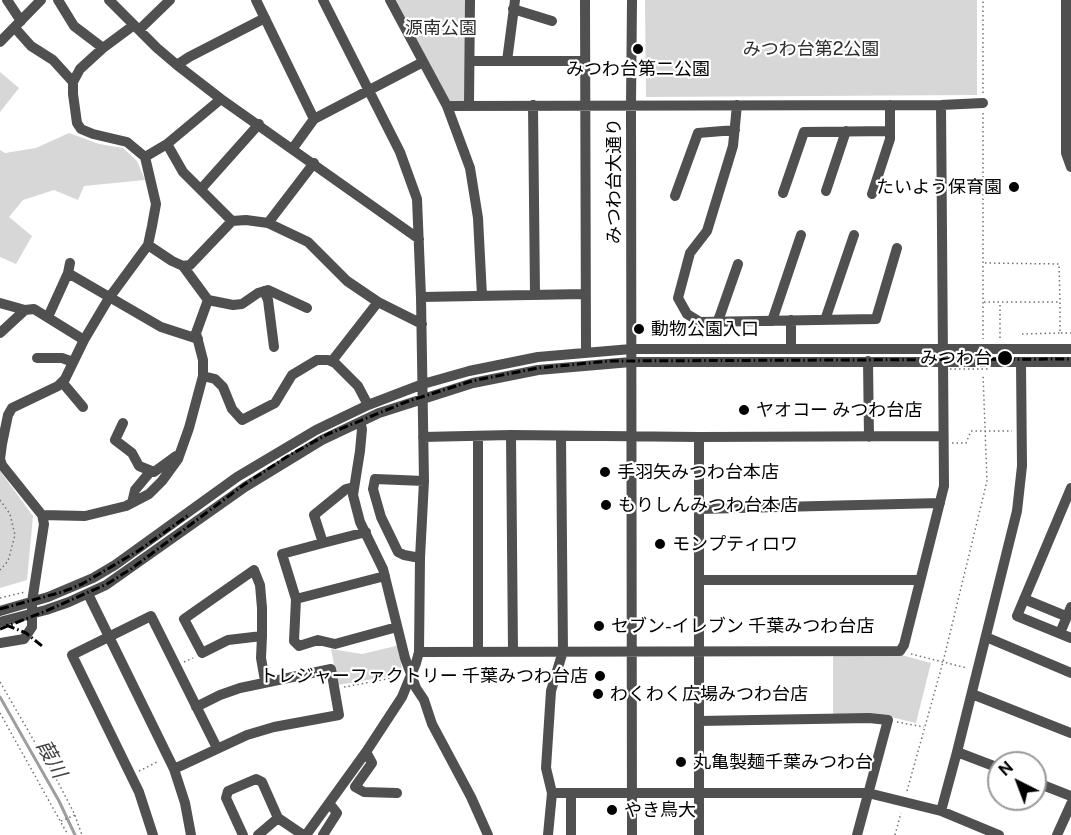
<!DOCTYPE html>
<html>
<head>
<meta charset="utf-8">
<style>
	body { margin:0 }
	#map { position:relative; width:1071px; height:835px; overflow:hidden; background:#fff; font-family:"Public Sans",sans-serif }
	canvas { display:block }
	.north { position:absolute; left:987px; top:751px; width:60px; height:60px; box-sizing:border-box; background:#fff; border:2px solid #999; border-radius:50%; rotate:318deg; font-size:16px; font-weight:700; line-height:24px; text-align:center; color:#000 }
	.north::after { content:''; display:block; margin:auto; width:21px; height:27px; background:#000; clip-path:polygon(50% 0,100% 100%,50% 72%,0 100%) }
</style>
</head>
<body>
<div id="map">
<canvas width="1071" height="835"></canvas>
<div class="north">N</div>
</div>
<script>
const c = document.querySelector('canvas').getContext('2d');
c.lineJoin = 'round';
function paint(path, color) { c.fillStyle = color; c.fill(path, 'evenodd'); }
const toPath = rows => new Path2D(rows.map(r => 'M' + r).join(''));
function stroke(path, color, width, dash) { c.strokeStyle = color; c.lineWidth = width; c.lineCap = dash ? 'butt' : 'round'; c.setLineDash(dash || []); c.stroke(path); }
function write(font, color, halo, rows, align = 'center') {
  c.font = font + ' "Public Sans","Noto Sans JP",sans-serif'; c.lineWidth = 4.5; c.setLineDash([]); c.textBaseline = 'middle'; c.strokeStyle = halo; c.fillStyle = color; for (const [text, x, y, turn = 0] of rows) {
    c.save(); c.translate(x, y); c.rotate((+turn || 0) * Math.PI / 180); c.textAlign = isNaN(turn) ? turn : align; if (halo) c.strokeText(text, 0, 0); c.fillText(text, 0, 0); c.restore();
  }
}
const green = toPath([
	[396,0,468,0,464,102,450,103],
	[645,0,977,0,977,95,646,97],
	[0,72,19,88,0,112],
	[69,133,99,144,123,148,137,161,145,180,84,186,78,200,54,190,23,200,9,217,32,236,16,264,0,257,0,150,5,153,36,148],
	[0,471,33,516,27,580,0,588],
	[400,645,402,674,338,685,331,649,362,654],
	[836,654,898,654,931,663,916,723,891,717,837,717,833,713,833,657]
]);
const stream = toPath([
	[0,697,59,801,75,835]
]);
const path = toPath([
	[983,93,983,0],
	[983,113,983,339],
	[985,263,1059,264,1060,302],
	[984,302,1060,302,1060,333,1071,333],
	[1022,334,1060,333],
	[1000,338,1000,303],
	[952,443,966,443,971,431,1012,431],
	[0,500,10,514,15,535,8,561,0,570],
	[0,598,25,592],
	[911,654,967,668],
	[184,662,193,658],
	[0,682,59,784,74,813,82,835],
	[344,687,398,677],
	[0,713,68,835],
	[897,722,924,727],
	[139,771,159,761],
	[907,791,943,662,987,481,983,374],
	[61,821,75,815],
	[895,835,901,813]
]);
const minor = toPath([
	[7,0,21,21],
	[58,0,74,26,103,48],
	[109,0,157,48,177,65,221,99,419,239],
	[256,0,314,119],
	[390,0,447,106,470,168,478,218,482,296],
	[585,0,586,353],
	[1066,0,1066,153,1071,167],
	[513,9,552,21],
	[15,28,31,46,53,60,73,82],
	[139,30,170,0],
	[0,42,41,0],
	[470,61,585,61],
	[507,61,515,0],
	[177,65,189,57,265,18],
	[469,104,470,0],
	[533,105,535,295],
	[737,105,733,146,707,231,690,253,678,298,687,314,700,322,876,319,897,248],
	[447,106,941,105,983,103],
	[167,144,183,172,232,221],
	[293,148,314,119,423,62],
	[145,157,167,144,221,99],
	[201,189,259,124],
	[826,191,846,131],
	[783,193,804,132,890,131],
	[872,194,890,139,890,105],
	[675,196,698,133,735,130],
	[268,223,314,163],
	[148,245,172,261,183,266,190,265,232,221,246,220,268,223,308,242,347,281,378,302,422,324],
	[183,266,208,300,233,305,242,304,258,293,268,290,307,308],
	[68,273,161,327,198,339],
	[264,291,268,300,274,347],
	[421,297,585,294],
	[0,303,25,310,34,309,84,340],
	[48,317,68,273,70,263],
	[825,320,854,235],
	[718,321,738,264],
	[772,321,801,235],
	[0,333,25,310],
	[791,349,791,320],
	[37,358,62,358,73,362],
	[332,361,378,302],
	[868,361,869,437],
	[203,376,215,379,223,387,232,409,242,420,275,403,292,375,317,360,328,360,335,363,358,386,368,405],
	[62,382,83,407],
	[360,422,362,429,360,451,353,495,360,522,383,569,405,658,416,688,424,700,432,724,471,797,488,835],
	[123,423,115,440,132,453,139,466,154,472,176,456],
	[511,435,513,651],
	[423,437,511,435,699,437,943,436],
	[699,437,699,835],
	[354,487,346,489,314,515,323,543,366,532],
	[1071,488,1017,616,1071,638],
	[132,503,135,490,150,472],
	[699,509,940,503],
	[42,515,85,516,126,506,149,494,162,481,178,459,189,428,203,376,203,360,196,333,208,300],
	[323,543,282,554,296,599,294,641,299,646,318,640,335,644,397,627],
	[420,558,404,555,398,552,381,517,373,489,375,479,424,481],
	[699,580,919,580],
	[88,594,174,769,185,803,191,835],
	[296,599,385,576],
	[1024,599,1063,615],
	[0,611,48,597,93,578,115,565,237,477,316,430,368,405,423,384,469,371,538,357,631,349,1071,349],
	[0,622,46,610,69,602,106,585,245,487,322,440,379,413,473,383,538,370,631,362,1071,362],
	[1060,633,1071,607],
	[262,636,228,640,202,653,184,619,254,570,260,585,262,608,262,636,261,658,265,681],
	[986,637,1071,673],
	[0,643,24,639,32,627,32,602,44,524,42,515,2,465,0,459,2,444,8,415,12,408,58,386,65,379,84,340,109,298,148,245,152,226,156,204,145,157,127,142,93,134,81,129,77,123,73,94,73,82,80,69,103,48,134,25],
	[478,651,478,436],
	[419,652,900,651,904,645,944,486,941,105],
	[972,694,1071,733],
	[699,721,869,718,888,720,857,835],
	[366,752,372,763,355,787,364,792,397,793],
	[999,768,957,752,1017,511,1022,466,1021,363],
	[174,769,247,735,274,727,339,715,331,669,240,688,220,695,196,707],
	[1035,782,1071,796],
	[552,793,868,793,941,811,999,835],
	[941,811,957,752],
	[153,835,139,792,72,655,151,616,217,748],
	[243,835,226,798,228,791,256,779,262,782,278,818,303,835],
	[258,835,278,818],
	[306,835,366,752,402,697,416,663,419,652,420,558,424,481,421,297,417,199,400,152,323,0],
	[323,835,337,813,329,803],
	[548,835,552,793,546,768,551,691,563,651,561,436],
	[571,835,571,793],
	[632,835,631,105,632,0],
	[1057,835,1071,804]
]);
const rail = toPath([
	[0,609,62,592,82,584,138,551,190,514],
	[6,625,26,633,42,646],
	[0,629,46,611,107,584,131,569,245,484,288,456,328,434,406,402,472,381,538,368,610,361,1071,359]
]);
const pathBridge = toPath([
	[950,369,988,369]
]);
const markers = [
	[638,49,6,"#000"],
	[1014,187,6,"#000"],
	[639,329,6,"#000"],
	[1005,358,8,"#000"],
	[744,410,6,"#000"],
	[605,472,6,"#000"],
	[606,505,6,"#000"],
	[660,544,6,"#000"],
	[599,626,6,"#000"],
	[600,676,6,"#000"],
	[598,694,6,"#000"],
	[681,762,6,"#000"],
	[612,810,6,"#000"]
];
const parkNames = [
	["源南公園",441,28],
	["みつわ台第2公園",811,49]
];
const poiNames = [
	["みつわ台第二公園",638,69,"center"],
	["たいよう保育園",1002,187,"right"],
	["動物公園入口",651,329],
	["みつわ台",992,358,"right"],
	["ヤオコー みつわ台店",756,410],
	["手羽矢みつわ台本店",617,472],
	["もりしんみつわ台本店",618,505],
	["モンプティロワ",672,544],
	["セブン-イレブン 千葉みつわ台店",611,626],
	["トレジャーファクトリー 千葉みつわ台店",588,676,"right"],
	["わくわく広場みつわ台店",610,694],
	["丸亀製麺千葉みつわ台",693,762],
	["やき鳥大",624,810]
];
const streetNames = [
	["みつわ台大通り",614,181,-90]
];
const waterNames = [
	["葭川",51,759,61]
];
paint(green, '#d7d7d7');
stroke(stream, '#9e9e9e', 3);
stroke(path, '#727272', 1.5, [1.5, 3]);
stroke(minor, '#505050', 10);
stroke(rail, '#000', 3, [9, 3, 1.5, 3]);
stroke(pathBridge, '#727272', 1.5, [1.5, 3]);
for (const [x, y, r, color] of markers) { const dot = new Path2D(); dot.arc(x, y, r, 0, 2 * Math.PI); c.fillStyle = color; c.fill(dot); stroke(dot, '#fff', 2); }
write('18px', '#2e2e2e', '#fff', parkNames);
write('18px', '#000', '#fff', poiNames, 'left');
write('18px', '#000', '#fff', streetNames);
write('italic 20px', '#3f3f3f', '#fff', waterNames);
</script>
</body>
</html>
